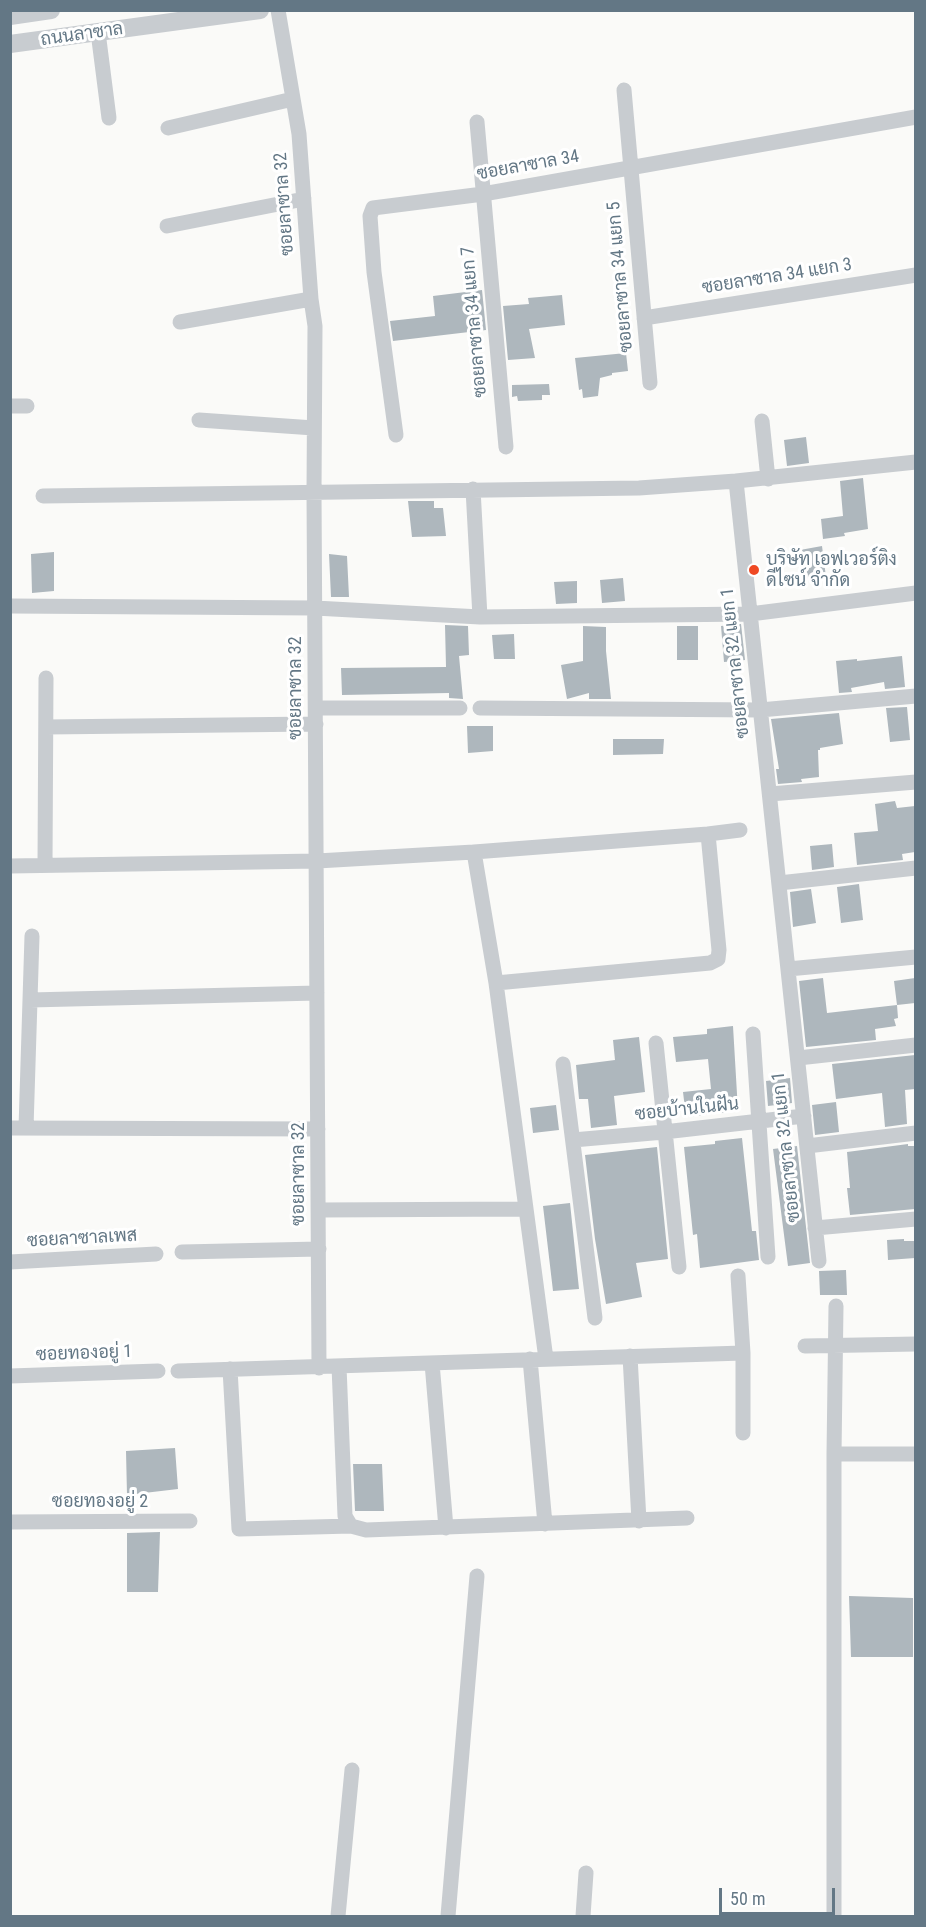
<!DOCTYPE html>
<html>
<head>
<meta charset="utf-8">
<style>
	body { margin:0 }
	#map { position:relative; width:926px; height:1927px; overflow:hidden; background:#fafaf8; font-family:"Roboto Condensed",sans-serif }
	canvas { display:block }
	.frame { position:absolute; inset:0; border:12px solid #637785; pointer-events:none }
	.scale { position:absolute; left:719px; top:1888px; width:116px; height:27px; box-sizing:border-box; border:3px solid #637785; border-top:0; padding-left:8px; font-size:18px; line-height:21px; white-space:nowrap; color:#637785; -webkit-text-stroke:4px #fff; paint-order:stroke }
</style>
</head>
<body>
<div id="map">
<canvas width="926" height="1927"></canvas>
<div class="frame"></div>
<div class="scale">50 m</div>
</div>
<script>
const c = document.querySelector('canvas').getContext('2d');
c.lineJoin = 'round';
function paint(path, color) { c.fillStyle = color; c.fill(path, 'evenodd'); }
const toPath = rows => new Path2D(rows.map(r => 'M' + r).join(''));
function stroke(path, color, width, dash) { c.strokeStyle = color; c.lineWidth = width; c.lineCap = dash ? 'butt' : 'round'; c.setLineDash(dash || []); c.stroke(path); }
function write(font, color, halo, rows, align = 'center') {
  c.font = font + ' "Roboto Condensed",Sarabun,sans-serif'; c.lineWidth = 6; c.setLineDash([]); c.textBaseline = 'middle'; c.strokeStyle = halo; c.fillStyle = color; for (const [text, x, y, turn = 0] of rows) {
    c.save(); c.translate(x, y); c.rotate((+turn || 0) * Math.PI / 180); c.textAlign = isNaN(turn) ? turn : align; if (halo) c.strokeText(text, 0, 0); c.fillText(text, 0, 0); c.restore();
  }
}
const building = toPath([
	[482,290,486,330,393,341,390,321,435,316,433,296],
	[562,295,565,325,529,329,535,358,508,360,503,306,529,304,528,298],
	[626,353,628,371,612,373,612,375,600,378,598,396,583,398,582,389,579,390,575,358],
	[549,384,550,395,542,395,542,400,518,401,517,396,512,397,512,385],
	[806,437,809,463,787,466,784,440],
	[863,478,868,529,844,533,845,536,823,539,821,519,843,516,840,481],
	[408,501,434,501,434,508,443,508,446,536,412,537],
	[822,546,826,577,804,579,800,550],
	[54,552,54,591,32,593,31,554],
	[329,554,347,556,349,597,331,597],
	[623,578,625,601,602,603,600,580],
	[577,581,577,603,556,604,554,582],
	[741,624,745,660,724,662,721,626],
	[445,625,468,626,469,655,459,656,463,699,449,698,449,693,342,695,341,668,446,667],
	[583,626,606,627,606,651,611,699,589,699,589,693,567,699,561,665,583,661],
	[677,626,698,626,698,660,677,660],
	[514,634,515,659,494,659,492,635],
	[902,656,905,687,885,689,884,682,851,688,852,692,839,693,836,661,857,659,857,661],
	[907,707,910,740,890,742,886,708],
	[839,713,843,744,820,748,820,750,818,750,819,777,801,779,802,782,778,784,776,769,779,769,771,719],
	[467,726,493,726,493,751,468,753],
	[613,739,664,739,663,754,613,755],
	[895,801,897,808,915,806,915,852,902,854,903,860,857,865,854,833,878,831,875,804],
	[832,844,834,867,812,870,810,846],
	[859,884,863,920,841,923,837,887],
	[811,889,816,923,793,927,790,892],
	[823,978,827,1013,897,1005,898,1018,894,1019,896,1026,875,1029,876,1040,806,1047,799,981],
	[915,978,915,1003,897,1005,894,981],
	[733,1026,738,1111,686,1117,683,1092,711,1089,708,1059,676,1062,673,1037,707,1034,707,1029],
	[639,1037,645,1092,614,1096,617,1125,591,1128,588,1099,579,1099,576,1065,615,1060,613,1040],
	[915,1055,915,1089,905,1090,907,1124,885,1127,882,1093,836,1099,832,1064],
	[790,1078,792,1103,768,1106,766,1081],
	[836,1102,839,1132,815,1135,812,1105],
	[556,1105,559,1130,533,1133,530,1108],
	[742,1138,752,1231,756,1231,759,1260,700,1268,697,1234,693,1235,684,1147,715,1144,715,1141],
	[908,1144,908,1146,915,1146,915,1209,850,1215,847,1188,850,1188,847,1152],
	[797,1146,810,1263,788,1266,773,1149],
	[657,1147,668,1259,636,1263,642,1297,606,1304,595,1239,585,1155],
	[570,1203,579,1289,553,1291,543,1206],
	[904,1239,904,1241,915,1241,915,1258,888,1260,887,1240],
	[846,1270,847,1295,820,1295,819,1271],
	[175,1448,178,1489,127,1495,126,1451],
	[353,1464,382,1464,384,1511,355,1511],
	[160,1532,158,1592,127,1592,127,1533],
	[849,1596,913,1598,913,1657,851,1657]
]);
const minor = toPath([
	[278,10,299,134,311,299,315,326,314,492,319,1368],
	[98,32,109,118],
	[624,90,650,383],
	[477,122,506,447],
	[168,128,293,99],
	[167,226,304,199],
	[644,318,916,275],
	[180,322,311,299],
	[10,406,27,406],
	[199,420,314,428],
	[762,421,768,479],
	[396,435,374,272,370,216,373,208,483,194,916,117],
	[736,481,916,462],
	[473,489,480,617],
	[43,496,639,488,736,481,819,1261],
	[10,606,315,608,480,617,750,614,916,593],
	[316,708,460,708],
	[480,708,760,710,916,696],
	[46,727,316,724],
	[770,794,916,782],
	[474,852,496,983,546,1359],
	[45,864,46,678],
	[10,866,317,861,474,852,708,834],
	[779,883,916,868],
	[788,969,916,957],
	[496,983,710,963,718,959,719,950,708,834,740,830],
	[30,1000,317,993],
	[753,1034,768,1257],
	[656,1043,679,1267],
	[798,1058,916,1045],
	[563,1064,595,1318],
	[10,1128,318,1129],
	[26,1128,32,936],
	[573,1140,664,1132,804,1116],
	[807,1146,916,1133],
	[319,1210,526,1209],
	[815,1228,916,1219],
	[182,1252,319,1249],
	[10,1262,156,1254],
	[738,1276,743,1353],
	[805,1346,916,1344],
	[630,1356,639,1521],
	[530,1359,545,1524],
	[432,1363,446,1528],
	[339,1366,345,1516,351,1526],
	[230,1369,239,1529,351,1526,366,1530,687,1518],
	[178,1371,743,1353,743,1433],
	[10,1376,158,1371],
	[834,1454,916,1454],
	[10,1522,190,1521],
	[338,1916,352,1770],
	[448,1916,477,1576],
	[583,1916,586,1873],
	[834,1916,834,1454,836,1306]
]);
const tertiary = toPath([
	[10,16,51,10],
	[10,44,260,10]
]);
const markers = [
	[754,570,6,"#ef4923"]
];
const streetNames = [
	["ถนนลาซาล",82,35,-8],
	["ซอยลาซาล 34",528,166,-10],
	["ซอยลาซาล 32",285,204,-94],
	["ซอยลาซาล 34 แยก 5",621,277,-95],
	["ซอยลาซาล 34 แยก 3",777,277,-9],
	["ซอยลาซาล 34 แยก 7",475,322,-95],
	["ซอยลาซาล 32 แยก 1",736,663,-96],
	["ซอยลาซาล 32",296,688,-90],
	["ซอยบ้านในฝัน",687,1110,-6],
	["ซอยลาซาล 32 แยก 1",787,1147,-96],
	["ซอยลาซาล 32",299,1174,-90],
	["ซอยลาซาลเพส",82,1239,-3],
	["ซอยทองอยู่ 1",84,1354,-2],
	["ซอยทองอยู่ 2",100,1502]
];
const poiNames = [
	["บริษัท เอฟเวอร์ติง",766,560],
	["ดีไซน์ จำกัด",766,581]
];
paint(building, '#aeb7bd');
stroke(minor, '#c8ccd0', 15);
stroke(tertiary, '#c8ccd0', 18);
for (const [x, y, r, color] of markers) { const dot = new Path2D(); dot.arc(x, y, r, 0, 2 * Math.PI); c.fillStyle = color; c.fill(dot); stroke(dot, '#fff', 2); }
write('18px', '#637785', '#fff', streetNames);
write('18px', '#637785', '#fff', poiNames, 'left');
</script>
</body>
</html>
